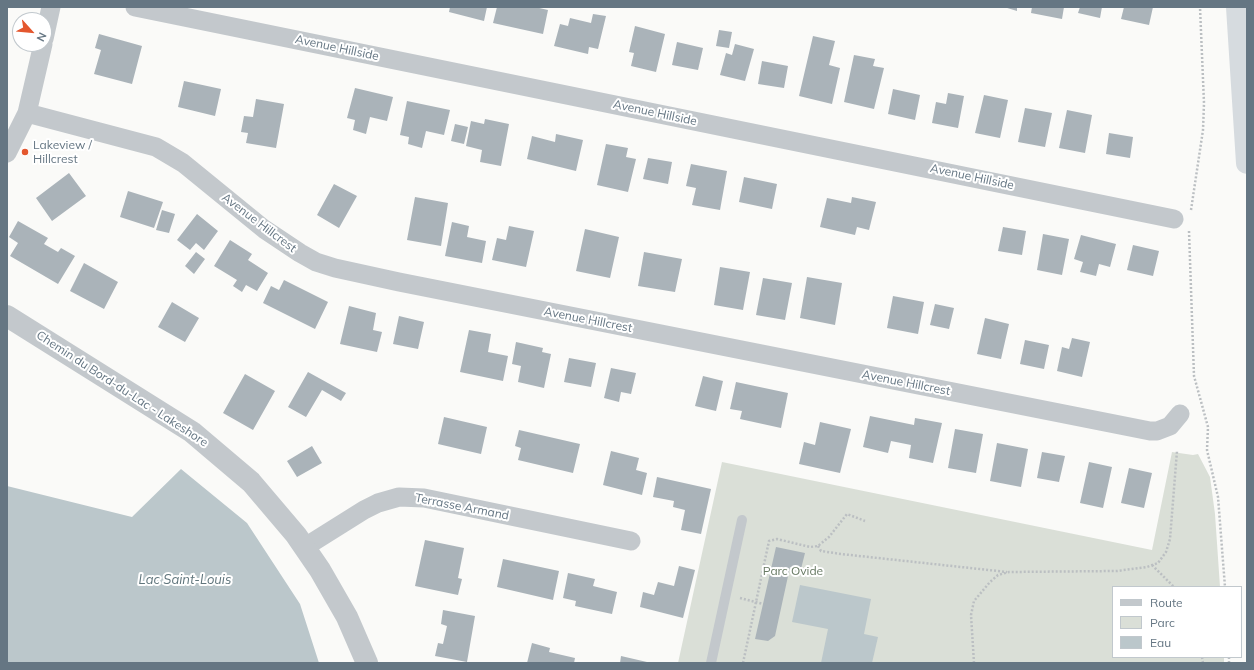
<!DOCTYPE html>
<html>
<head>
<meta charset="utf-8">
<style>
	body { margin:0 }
	#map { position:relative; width:1254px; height:670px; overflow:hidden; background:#fafaf8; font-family:Mulish,sans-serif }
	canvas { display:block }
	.frame { position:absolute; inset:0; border:8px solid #657683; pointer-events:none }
	.legend { position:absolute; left:1112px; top:586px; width:130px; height:72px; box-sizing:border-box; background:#fff; border:1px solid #c1c8cd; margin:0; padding:5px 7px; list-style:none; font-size:12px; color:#657683 }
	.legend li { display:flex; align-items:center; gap:8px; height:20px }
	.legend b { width:20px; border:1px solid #c1c8cd }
	.north { position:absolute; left:12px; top:12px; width:40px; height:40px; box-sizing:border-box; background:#fff; border:1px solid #c1c8cd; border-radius:50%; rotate:117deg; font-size:11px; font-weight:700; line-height:16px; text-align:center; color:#657683 }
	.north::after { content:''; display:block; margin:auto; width:14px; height:18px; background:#e4572e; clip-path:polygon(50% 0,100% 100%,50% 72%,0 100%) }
</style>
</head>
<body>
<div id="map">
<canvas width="1254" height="670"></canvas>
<div class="frame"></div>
<ul class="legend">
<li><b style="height:5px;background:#c3c8cc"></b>Route</li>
<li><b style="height:11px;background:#dadfd7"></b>Parc</li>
<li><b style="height:11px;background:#bbc7cb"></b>Eau</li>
</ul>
<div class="north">N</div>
</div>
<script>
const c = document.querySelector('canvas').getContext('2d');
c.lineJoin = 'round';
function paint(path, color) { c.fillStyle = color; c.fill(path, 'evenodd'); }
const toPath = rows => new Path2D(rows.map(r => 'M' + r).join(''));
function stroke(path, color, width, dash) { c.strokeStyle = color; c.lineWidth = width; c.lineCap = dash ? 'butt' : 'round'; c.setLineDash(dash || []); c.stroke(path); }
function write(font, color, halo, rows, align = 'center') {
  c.font = font + ' Mulish,sans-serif'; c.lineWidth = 4; c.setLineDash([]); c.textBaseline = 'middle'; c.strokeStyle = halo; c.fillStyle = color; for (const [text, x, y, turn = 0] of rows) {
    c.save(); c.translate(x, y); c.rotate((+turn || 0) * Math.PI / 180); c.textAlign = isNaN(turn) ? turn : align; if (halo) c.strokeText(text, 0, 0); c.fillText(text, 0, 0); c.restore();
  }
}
const green = toPath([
	[1172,452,1193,455,1198,454,1210,477,1215,514,1220,587,1113,587,1113,657,1224,657,1224,663,678,663,722,462,1152,550]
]);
const water = toPath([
	[181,469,247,523,300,604,319,663,7,663,7,486,132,517],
	[800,585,871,599,864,634,878,637,872,663,821,663,828,629,792,622]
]);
const building = toPath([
	[450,7,487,7,484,21,449,12],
	[497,7,535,7,548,10,543,34,493,23],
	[1004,7,1017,7,1017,11],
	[1032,7,1064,7,1062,19,1031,13],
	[1080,7,1102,7,1100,18,1078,13],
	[1124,7,1153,7,1149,25,1121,19],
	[593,14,606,16,598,49,589,47,588,54,554,46,560,24,568,26,570,18,591,23],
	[635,26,665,34,656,72,631,66,634,53,629,52],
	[719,30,732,32,729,48,716,46],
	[99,34,142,46,132,84,94,74,101,50,95,48],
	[813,36,835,41,829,65,840,68,832,104,799,96],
	[677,42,703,48,698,70,672,65],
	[735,44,754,49,745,81,720,75,726,53,732,55],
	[854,55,875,59,873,66,884,68,874,109,844,102],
	[762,61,788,66,784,88,758,84],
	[184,81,221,89,215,116,178,107],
	[355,88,393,97,387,121,370,117,366,134,353,130,355,120,347,118],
	[893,89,920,95,915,120,888,114],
	[948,93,964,96,958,128,932,123,936,102,946,104],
	[984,95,1008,100,1000,138,975,133],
	[256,99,284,104,276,148,246,143,248,133,241,132,244,116,253,117],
	[407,101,450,110,444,135,426,131,422,148,408,144,409,137,400,135],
	[1025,108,1052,113,1045,147,1018,142],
	[1067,110,1092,115,1085,153,1059,148],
	[485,119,509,124,501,166,480,162,482,150,466,146,471,121,484,124],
	[455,124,468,127,464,144,451,141],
	[1109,133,1133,137,1130,158,1106,154],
	[556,134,583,140,576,171,527,159,532,136,555,142],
	[606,144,628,148,626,157,636,159,628,192,597,185],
	[648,158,672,162,668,184,643,179],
	[691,164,727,171,720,210,692,205,696,188,686,186],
	[69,173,86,196,52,221,36,198],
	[744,177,777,184,772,209,739,202],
	[334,184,357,196,339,228,317,215],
	[128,191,163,202,154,228,120,217],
	[415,197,448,203,441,246,407,240],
	[852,197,876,202,869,230,857,227,855,235,820,227,827,198,851,203],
	[162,210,175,214,169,233,156,230],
	[197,214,218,231,204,250,196,243,190,250,177,240],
	[18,221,48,238,44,244,58,252,61,248,75,256,58,284,10,256,18,243,9,237],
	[452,222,469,226,467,237,486,241,482,263,445,256],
	[509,226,534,231,526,267,492,260,497,238,506,240],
	[1003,227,1026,231,1022,255,998,251],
	[585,229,619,237,610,278,576,271],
	[1043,234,1069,239,1062,275,1037,270],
	[1081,235,1116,244,1110,267,1099,264,1096,276,1080,272,1083,262,1074,259],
	[230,240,252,254,248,260,268,273,257,291,246,285,242,292,233,286,237,280,214,266],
	[1133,245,1159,251,1153,276,1127,270],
	[196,252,205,259,194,274,185,266],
	[644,252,682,259,675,292,638,286],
	[84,263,118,282,104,309,70,291],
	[720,267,750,272,743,310,714,305],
	[807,277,842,283,835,325,800,318],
	[763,278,792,283,785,320,756,315],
	[284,280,328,302,315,329,263,303,271,286,279,290],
	[893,296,924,302,918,334,887,328],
	[172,302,199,318,185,342,158,327],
	[935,304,954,308,949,329,930,325],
	[349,306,376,313,373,330,382,332,377,352,340,344],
	[399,316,424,322,418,349,393,344],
	[985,318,1009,324,1001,359,977,354],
	[469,330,491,334,488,352,508,356,503,381,460,372],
	[1072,338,1090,342,1082,377,1057,371,1062,347,1069,349],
	[1025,340,1049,345,1044,369,1020,364],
	[516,342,543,348,542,352,551,354,544,388,518,382,521,366,512,364],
	[569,358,596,363,591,387,564,382],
	[611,368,636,373,631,394,621,392,619,402,604,398],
	[308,372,346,393,341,401,322,390,306,417,288,407],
	[245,374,275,391,253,430,223,413],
	[703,376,723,381,716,411,695,406],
	[736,382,788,393,781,428,740,419,742,411,730,409],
	[870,416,914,425,915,418,942,423,933,463,909,458,911,445,891,441,888,453,863,447],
	[444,417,487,427,481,454,438,444],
	[820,422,851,429,840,473,799,464,804,442,815,445],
	[955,429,983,434,976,473,948,468],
	[519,430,580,444,573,473,518,460,521,448,515,446],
	[997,443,1028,449,1021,487,990,481],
	[312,446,322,463,297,477,287,461],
	[611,451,639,458,636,470,647,473,642,495,603,485],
	[1042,452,1065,456,1059,482,1037,478],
	[1089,462,1112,467,1103,508,1080,503],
	[1129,468,1152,473,1144,508,1121,503],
	[657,477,711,489,701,534,681,530,685,510,673,507,674,501,653,497],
	[425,540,464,548,458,578,462,579,458,595,415,586],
	[776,547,805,553,801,569,790,567,775,636,768,641,755,639],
	[503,559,559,571,553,600,497,587],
	[679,566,695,570,683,618,640,607,643,592,654,595,658,582,674,586],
	[568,573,595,579,593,586,617,592,612,614,575,606,576,601,563,598],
	[443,610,475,616,467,662,435,656,438,643,443,644,447,626,441,624],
	[532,643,550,648,549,652,575,658,574,663,527,663],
	[621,656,647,662,647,663,620,663]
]);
const path = toPath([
	[1191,210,1203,130,1204,103,1200,7],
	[1189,231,1194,376,1208,427,1207,450,1218,497,1225,587],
	[818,546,821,551,841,554,1007,572],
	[1152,565,1174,587],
	[740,598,763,604],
	[1202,657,1203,663],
	[1229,657,1229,663],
	[743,663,769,541,777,539,810,547,818,546,829,537,847,514,865,521],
	[974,663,971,615,974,601,990,582,998,575,1009,572,1117,571,1147,567,1158,563,1166,552,1170,539,1177,451]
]);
const service = toPath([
	[711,663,742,520]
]);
const minor = toPath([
	[135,7,1174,219],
	[44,39,51,7],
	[27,113,156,147,183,163,264,229,300,253,316,262,335,268,399,282,1150,431,1157,431,1170,426,1180,414],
	[7,153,27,113,43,44],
	[305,547,364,510,378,503,399,497,424,498,631,541]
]);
const tertiary = toPath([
	[7,316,192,432,251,482,296,535,320,570,347,617,367,663]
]);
const motorway = toPath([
	[1237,7,1247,163]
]);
const markers = [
	[25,152,4,"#e4572e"]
];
const streetNames = [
	["Avenue Hillside",337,48,12],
	["Avenue Hillside",655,113,12],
	["Avenue Hillside",972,177,12],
	["Avenue Hillcrest",259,223,37],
	["Avenue Hillcrest",588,320,11],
	["Avenue Hillcrest",906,383,11],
	["Chemin du Bord-du-Lac - Lakeshore",122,389,33],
	["Terrasse Armand",462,507,11]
];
const poiNames = [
	["Lakeview /",33,145],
	["Hillcrest",33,159]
];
const parkNames = [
	["Parc Ovide",793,571]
];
const waterNames = [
	["Lac Saint-Louis",185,580]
];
paint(green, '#dadfd7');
paint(water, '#bbc7cb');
paint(building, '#aab3b9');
stroke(path, '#bbbfc2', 2.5, [2, 2]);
stroke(service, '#c3c8cc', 10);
stroke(minor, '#c3c8cc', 19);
stroke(tertiary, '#c3c8cc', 22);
stroke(motorway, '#d6dbdf', 22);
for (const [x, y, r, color] of markers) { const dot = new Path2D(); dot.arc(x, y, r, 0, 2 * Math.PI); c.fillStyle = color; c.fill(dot); stroke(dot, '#fff', 1.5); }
write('12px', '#657683', '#fff', streetNames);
write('12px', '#657683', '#fff', poiNames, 'left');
write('12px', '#687a64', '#fff', parkNames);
write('italic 13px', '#60757c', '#fff', waterNames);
</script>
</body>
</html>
